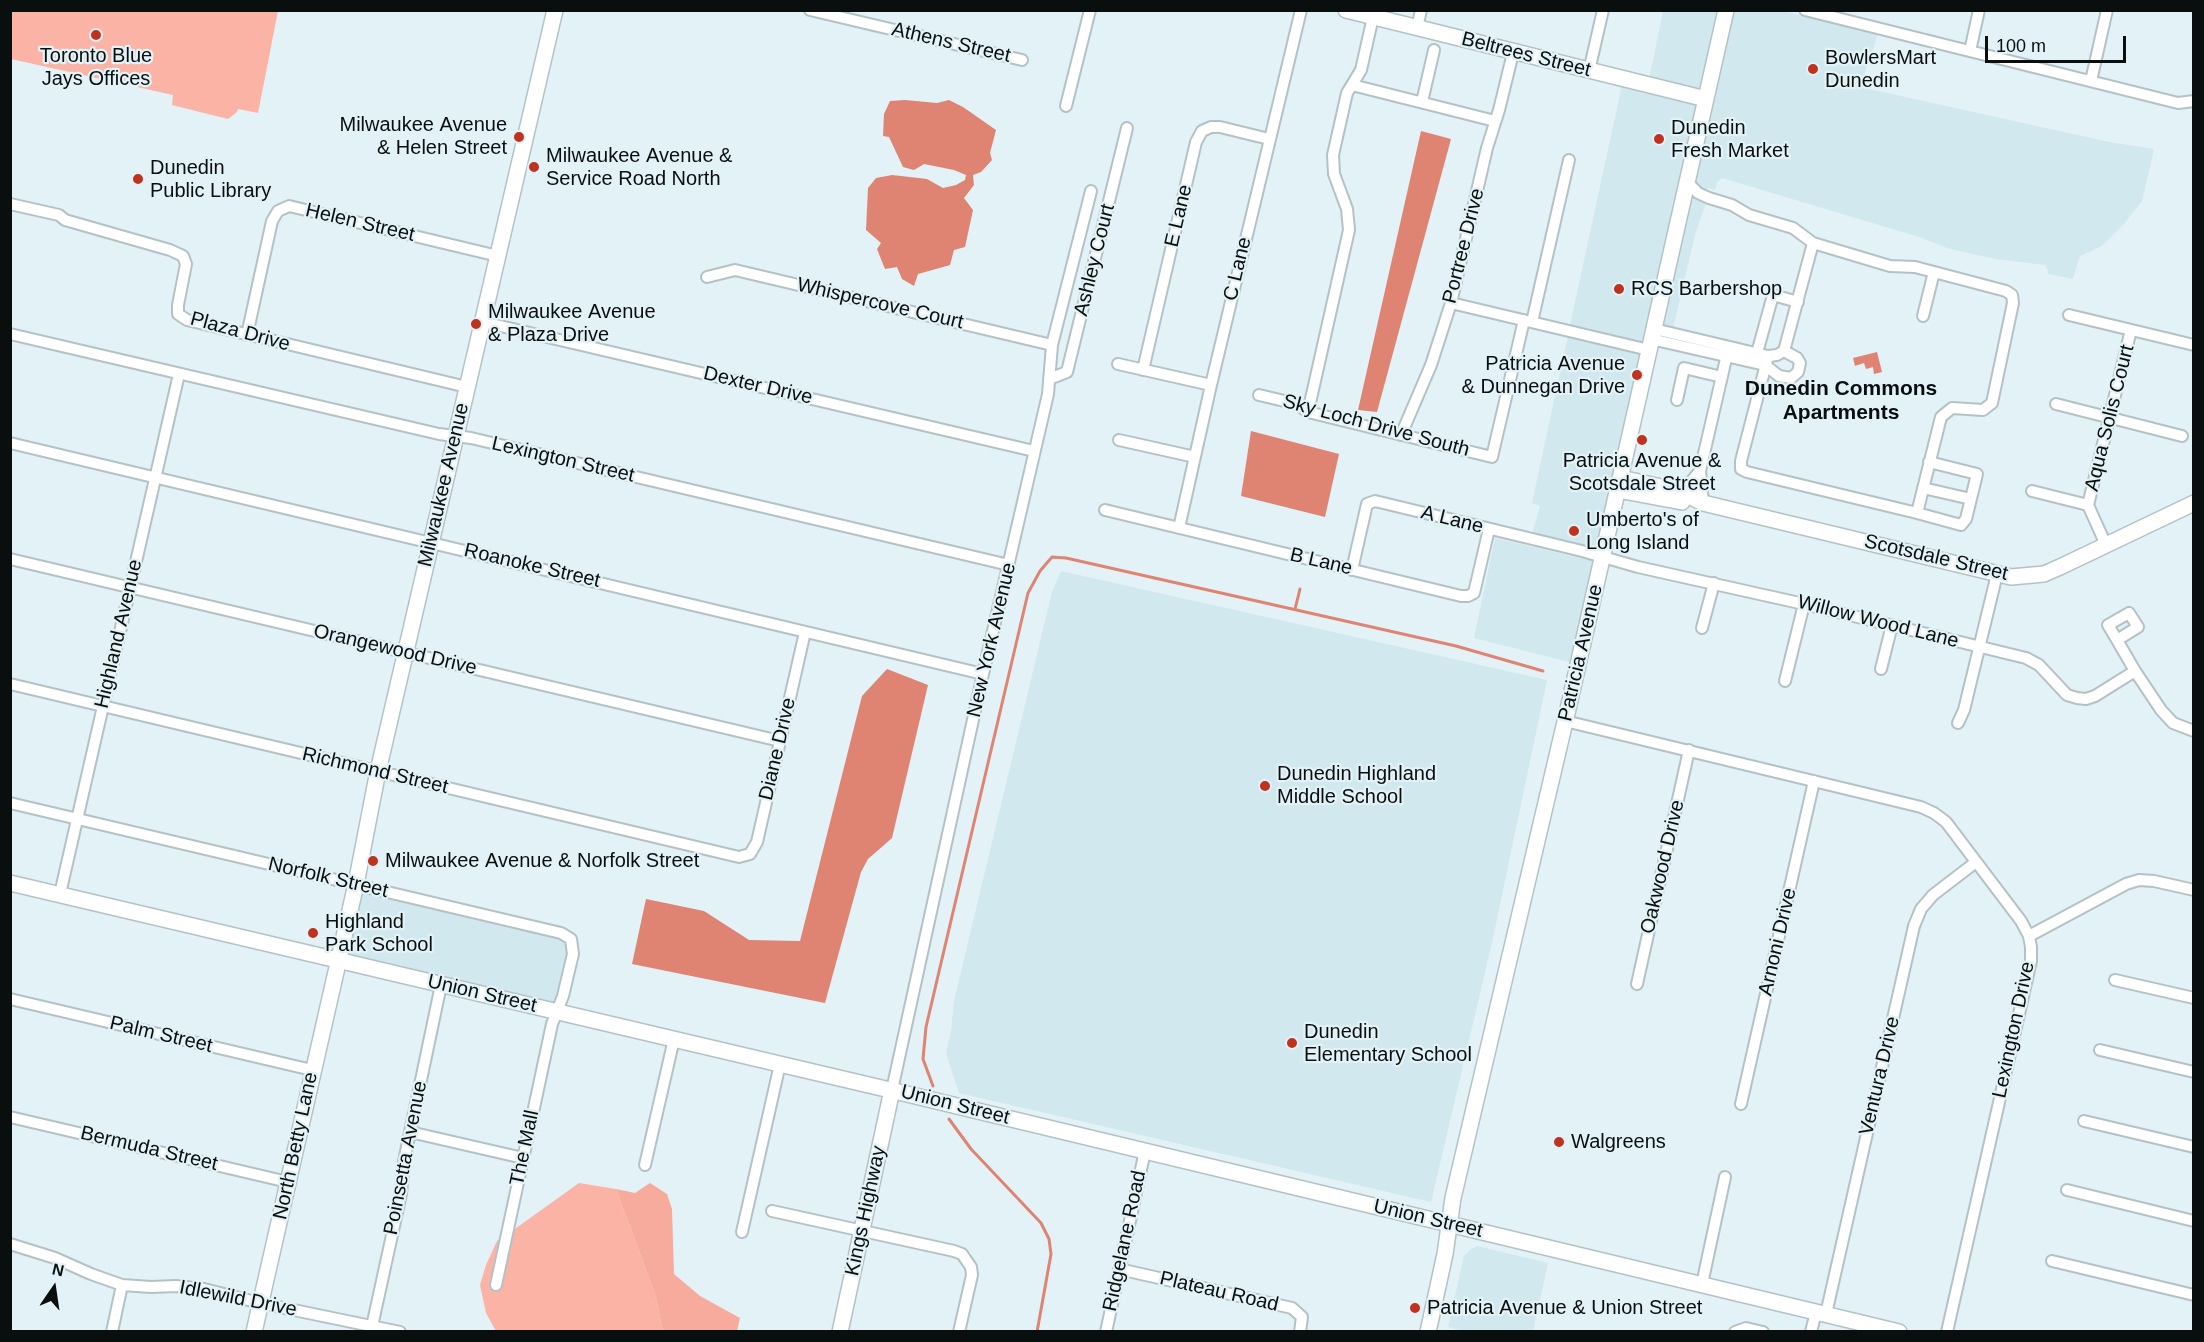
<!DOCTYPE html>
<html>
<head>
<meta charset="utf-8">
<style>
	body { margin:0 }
	#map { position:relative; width:2204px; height:1342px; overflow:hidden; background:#e3f2f6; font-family:Arial,sans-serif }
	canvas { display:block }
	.frame { position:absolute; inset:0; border:12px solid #090e0f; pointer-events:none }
	.north { position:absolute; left:24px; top:1258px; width:60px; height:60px; -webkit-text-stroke:4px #e3f2f6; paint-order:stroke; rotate:13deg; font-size:16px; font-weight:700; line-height:24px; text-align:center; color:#090e0f }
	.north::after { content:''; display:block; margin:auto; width:21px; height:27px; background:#090e0f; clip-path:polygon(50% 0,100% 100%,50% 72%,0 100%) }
	.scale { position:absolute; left:1985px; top:36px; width:141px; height:27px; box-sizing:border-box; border:3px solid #090e0f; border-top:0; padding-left:8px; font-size:18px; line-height:21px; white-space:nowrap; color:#090e0f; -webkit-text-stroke:4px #e3f2f6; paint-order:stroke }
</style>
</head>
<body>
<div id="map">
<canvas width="2204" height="1342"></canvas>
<div class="frame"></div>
<div class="north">N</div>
<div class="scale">100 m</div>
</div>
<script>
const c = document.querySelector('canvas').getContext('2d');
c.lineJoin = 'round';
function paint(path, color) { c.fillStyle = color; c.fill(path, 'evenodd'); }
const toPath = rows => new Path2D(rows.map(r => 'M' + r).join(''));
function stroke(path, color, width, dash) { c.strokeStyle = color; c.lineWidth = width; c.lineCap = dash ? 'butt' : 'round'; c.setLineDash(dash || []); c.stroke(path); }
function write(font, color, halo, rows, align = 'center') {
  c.font = font + ' Arial,sans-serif'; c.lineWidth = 4.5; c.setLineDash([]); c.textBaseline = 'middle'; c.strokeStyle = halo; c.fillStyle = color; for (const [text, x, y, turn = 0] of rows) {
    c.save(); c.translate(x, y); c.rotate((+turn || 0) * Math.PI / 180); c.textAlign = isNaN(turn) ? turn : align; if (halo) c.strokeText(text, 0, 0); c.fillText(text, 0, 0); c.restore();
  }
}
const built = toPath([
	[1663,11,1721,11,1702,93,1649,80],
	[1731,11,1782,11,1878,34,1860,87,2109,142,2154,149,2142,201,2124,224,2102,246,2080,256,2073,279,2048,274,2048,270,2045,265,1996,259,1950,249,1916,236,1722,178,1717,182,1715,190,1708,188,1706,191,1693,180],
	[1622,85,1633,88,1645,94,1646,91,1700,103,1646,343,1570,325],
	[1690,192,1706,203,1695,235,1673,328,1660,325],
	[1568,336,1643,354,1599,551,1532,534,1540,506,1532,503],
	[1495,538,1596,562,1573,663,1474,638],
	[1061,571,1547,680,1493,938,1431,1202,959,1093,946,1053,951,1031,954,1001,1052,592],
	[359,891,559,938,567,943,568,954,554,1005,344,956],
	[1477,1246,1548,1263,1533,1331,1467,1332,1448,1327,1464,1256,1470,1250]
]);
const green = toPath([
	[11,10,278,10,278,11,258,113,238,109,236,113,228,119,172,105,173,95,11,59],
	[579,1183,616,1189,655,1294,663,1331,496,1331,486,1313,480,1285,486,1265,497,1241,501,1238,490,1289,499,1291,512,1231]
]);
const forest = toPath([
	[650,1183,667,1194,672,1209,674,1274,700,1296,740,1318,737,1331,663,1331,655,1294,616,1189,635,1193]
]);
const water = toPath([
	[905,100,937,103,949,100,963,107,996,130,990,153,992,160,981,172,973,175,974,185,964,198,973,210,965,247,954,250,950,265,918,274,914,286,902,279,897,267,885,269,877,249,881,243,866,230,868,188,876,178,892,175,927,179,943,188,956,185,965,180,966,175,954,170,924,164,914,170,903,167,889,137,883,136,884,114,890,101],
	[1421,131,1451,139,1377,412,1358,410],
	[1877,352,1882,372,1874,374,1873,367,1866,369,1864,363,1855,366,1853,358],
	[1251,431,1339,454,1325,517,1241,496],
	[887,669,928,685,892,838,868,859,861,872,825,1003,632,964,646,899,704,911,749,940,800,941,862,696]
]);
const stream = toPath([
	[1295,609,1300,589],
	[933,1086,923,1059,926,1027,1028,593,1040,571,1052,557,1066,558,1456,646,1543,671],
	[949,1119,971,1149,1041,1223,1049,1239,1051,1254,1037,1332]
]);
const street = toPath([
	[810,10,1022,60],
	[1805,10,2178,103,2194,101],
	[1417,28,1421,10],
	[1970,51,1979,10],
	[1589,71,1603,10],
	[2091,81,2107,10],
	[1352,85,1495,121],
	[1422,102,1434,50],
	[1066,106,1090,10],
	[1687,182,1698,193,1709,198,1732,205,1749,215,1793,228,1813,243,1890,266,1915,267,2006,291,2012,295,2013,303,1992,403,1983,410,1952,408,1941,417,1917,513,1747,472,1741,469,1741,461,1768,356],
	[10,204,59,215,65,220,170,250,183,256,186,264,178,305,178,314,187,320,467,387],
	[707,277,735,270,1052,345],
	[1451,303,1649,350],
	[2069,315,2194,345],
	[1923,316,1934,272],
	[483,322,1034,451],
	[1532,322,1569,160],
	[1654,329,1768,356,1777,355,1784,351,1813,243],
	[10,334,439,434,471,438,1009,565],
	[247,335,272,221,278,211,289,206,498,256],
	[1651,339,1765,365,1779,376,1791,378,1798,372,1800,363,1797,358,1784,351],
	[1757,353,1773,295,1798,302],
	[1118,364,1211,385],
	[1143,370,1196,142,1202,131,1211,127,1220,127,1269,139],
	[1049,379,1067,372,1127,128],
	[1259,395,1297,404,1308,412,1492,457,1524,320],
	[1677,400,1684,368,1722,377],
	[2056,404,2182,436],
	[1308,412,1349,230,1347,209,1334,174,1333,155,1347,93,1361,70,1373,17],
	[1401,435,1431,365,1451,303,1487,148,1499,110,1513,53],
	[1119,440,1195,457],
	[10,443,983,674],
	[1923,488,1971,499],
	[1679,491,1689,484,1700,471],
	[2032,491,2088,505],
	[1703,503,1700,471,1728,350],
	[2088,505,2131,330],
	[2088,505,2106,545],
	[1105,510,1461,596,1468,596,1474,593,1489,529],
	[1917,513,1961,525,1966,519,1977,474,1929,462],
	[1179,528,1211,385,1301,10],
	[10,559,780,741],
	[1352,570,1367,504,1375,501,1582,551,1638,567,1804,604,2026,658,2039,665,2067,695,2077,698,2086,699,2095,696,2135,671],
	[2129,613,2138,627,2117,640,2108,625,2129,613],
	[1702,628,1714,583],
	[2117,640,2135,671,2161,710,2173,723,2194,731],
	[1881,669,1892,625],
	[1785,681,1804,604],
	[10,684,739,857,750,854,757,842,805,632],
	[1565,721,1921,807,1934,813,1946,822,2021,921,2029,936,2031,947,2031,961,1947,1332],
	[1958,723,1964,710,1997,574],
	[10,803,561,933,571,939,573,954,563,996,552,1024,496,1285],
	[60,894,179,374],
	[2029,936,2126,884,2139,880,2154,881,2194,890],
	[2115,980,2194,998],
	[1637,984,1689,750],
	[10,999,312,1070],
	[2100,1050,2194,1072],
	[892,1090,983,674,1048,394,1052,345,1091,191],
	[1741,1104,1814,781],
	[10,1117,288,1182],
	[2084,1121,2194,1147],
	[410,1132,523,1158],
	[645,1165,674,1039],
	[2067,1190,2194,1221],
	[772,1211,954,1251,962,1254,971,1267,972,1275,959,1332],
	[742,1232,780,1064],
	[10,1244,55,1258,91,1274,122,1285,151,1287,176,1286,204,1289,260,1303,400,1332],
	[2052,1261,2194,1295],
	[1119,1269,1292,1308,1302,1317,1300,1332],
	[1702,1284,1725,1177],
	[1826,1314,1914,926,1921,909,1933,895,1976,862],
	[371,1331,401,1194,404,1161,441,985],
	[112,1332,122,1285],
	[1106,1332,1145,1151],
	[1735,1332,1746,1328,1763,1332],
	[1811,1332,1816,1312]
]);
const secondary = toPath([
	[1346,10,1706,99],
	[1621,478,1679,491,1703,503,2011,577,2044,574,2060,567,2194,503],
	[1618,490,1682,502],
	[10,883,907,1094,1899,1332],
	[254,1332,356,884,378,771,555,10],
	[840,1332,892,1090],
	[1428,1332,1445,1254,1453,1198,1568,709,1726,10]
]);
const markers = [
	[96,35,6,"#bf321f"],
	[1813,69,6,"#bf321f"],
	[519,137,6,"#bf321f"],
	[1659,139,6,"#bf321f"],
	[534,167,6,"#bf321f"],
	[138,179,6,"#bf321f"],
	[1619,289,6,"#bf321f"],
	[476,324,6,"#bf321f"],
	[1637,375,6,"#bf321f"],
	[1642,440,6,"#bf321f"],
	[1574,531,6,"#bf321f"],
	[1265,786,6,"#bf321f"],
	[373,861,6,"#bf321f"],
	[313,933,6,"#bf321f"],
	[1292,1043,6,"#bf321f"],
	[1559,1142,6,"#bf321f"],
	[1415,1308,6,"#bf321f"]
];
const streetNames = [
	["Athens Street",951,43,13],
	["Beltrees Street",1526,55,14],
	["E Lane",1179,216,-77],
	["Helen Street",360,223,13],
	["Portree Drive",1464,246,-76],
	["Ashley Court",1095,260,-76],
	["C Lane",1238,269,-77],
	["Whispercove Court",880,304,13],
	["Plaza Drive",240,332,15],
	["Dexter Drive",758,386,13],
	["Aqua Solis Court",2110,418,-76],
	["Sky Loch Drive South",1376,426,15],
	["Lexington Street",563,460,13],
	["Milwaukee Avenue",444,485,-77],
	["A Lane",1452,520,14],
	["Scotsdale Street",1936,558,13],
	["B Lane",1321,562,13],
	["Roanoke Street",532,566,13],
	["Willow Wood Lane",1878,622,14],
	["Highland Avenue",119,634,-77],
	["New York Avenue",992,640,-77],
	["Orangewood Drive",395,650,13],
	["Patricia Avenue",1581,653,-77],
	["Diane Drive",778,749,-77],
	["Richmond Street",375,771,13],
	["Oakwood Drive",1663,867,-77],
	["Norfolk Street",328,878,13],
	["Arnoni Drive",1778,942,-77],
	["Union Street",482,994,13],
	["Lexington Drive",2014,1030,-78],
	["Palm Street",161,1035,13],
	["Ventura Drive",1880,1076,-77],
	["Union Street",955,1105,14],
	["North Betty Lane",296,1146,-78],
	["The Mall",525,1148,-78],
	["Bermuda Street",149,1149,13],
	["Poinsetta Avenue",406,1158,-79],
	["Kings Highway",866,1211,-78],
	["Union Street",1428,1219,13],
	["Ridgelane Road",1125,1241,-78],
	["Plateau Road",1219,1292,13],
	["Idlewild Drive",238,1299,11]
];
const poiNames = [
	["Toronto Blue",96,56,"center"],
	["Jays Offices",96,79,"center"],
	["BowlersMart",1825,58],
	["Dunedin",1825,81],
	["Milwaukee Avenue",507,125,"right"],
	["& Helen Street",507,148,"right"],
	["Dunedin",1671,128],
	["Fresh Market",1671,151],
	["Milwaukee Avenue &",546,156],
	["Service Road North",546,179],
	["Dunedin",150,168],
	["Public Library",150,191],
	["RCS Barbershop",1631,289],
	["Milwaukee Avenue",488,312],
	["& Plaza Drive",488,335],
	["Patricia Avenue",1625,364,"right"],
	["& Dunnegan Drive",1625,387,"right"],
	["Patricia Avenue &",1642,461,"center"],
	["Scotsdale Street",1642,484,"center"],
	["Umberto's of",1586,520],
	["Long Island",1586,543],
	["Dunedin Highland",1277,774],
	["Middle School",1277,797],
	["Milwaukee Avenue & Norfolk Street",385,861],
	["Highland",325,922],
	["Park School",325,945],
	["Dunedin",1304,1032],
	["Elementary School",1304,1055],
	["Walgreens",1571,1142],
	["Patricia Avenue & Union Street",1427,1308]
];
const neighbourhoodNames = [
	["Dunedin Commons",1841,389],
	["Apartments",1841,413]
];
paint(built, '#d0e8ee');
paint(green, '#fbb3a5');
paint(forest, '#f7ab9d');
paint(water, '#df8373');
stroke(stream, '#df8373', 3);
stroke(street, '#b4c2c6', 14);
stroke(secondary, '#b4c2c6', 18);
stroke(street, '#fff', 10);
stroke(secondary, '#fff', 15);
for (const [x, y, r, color] of markers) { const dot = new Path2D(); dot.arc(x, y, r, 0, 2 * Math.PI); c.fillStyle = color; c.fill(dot); stroke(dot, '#e3f2f6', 2); }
write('20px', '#090e0f', '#e3f2f6', streetNames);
write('20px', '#090e0f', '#e3f2f6', poiNames, 'left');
write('bold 21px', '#090e0f', '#e3f2f6', neighbourhoodNames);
</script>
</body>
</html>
